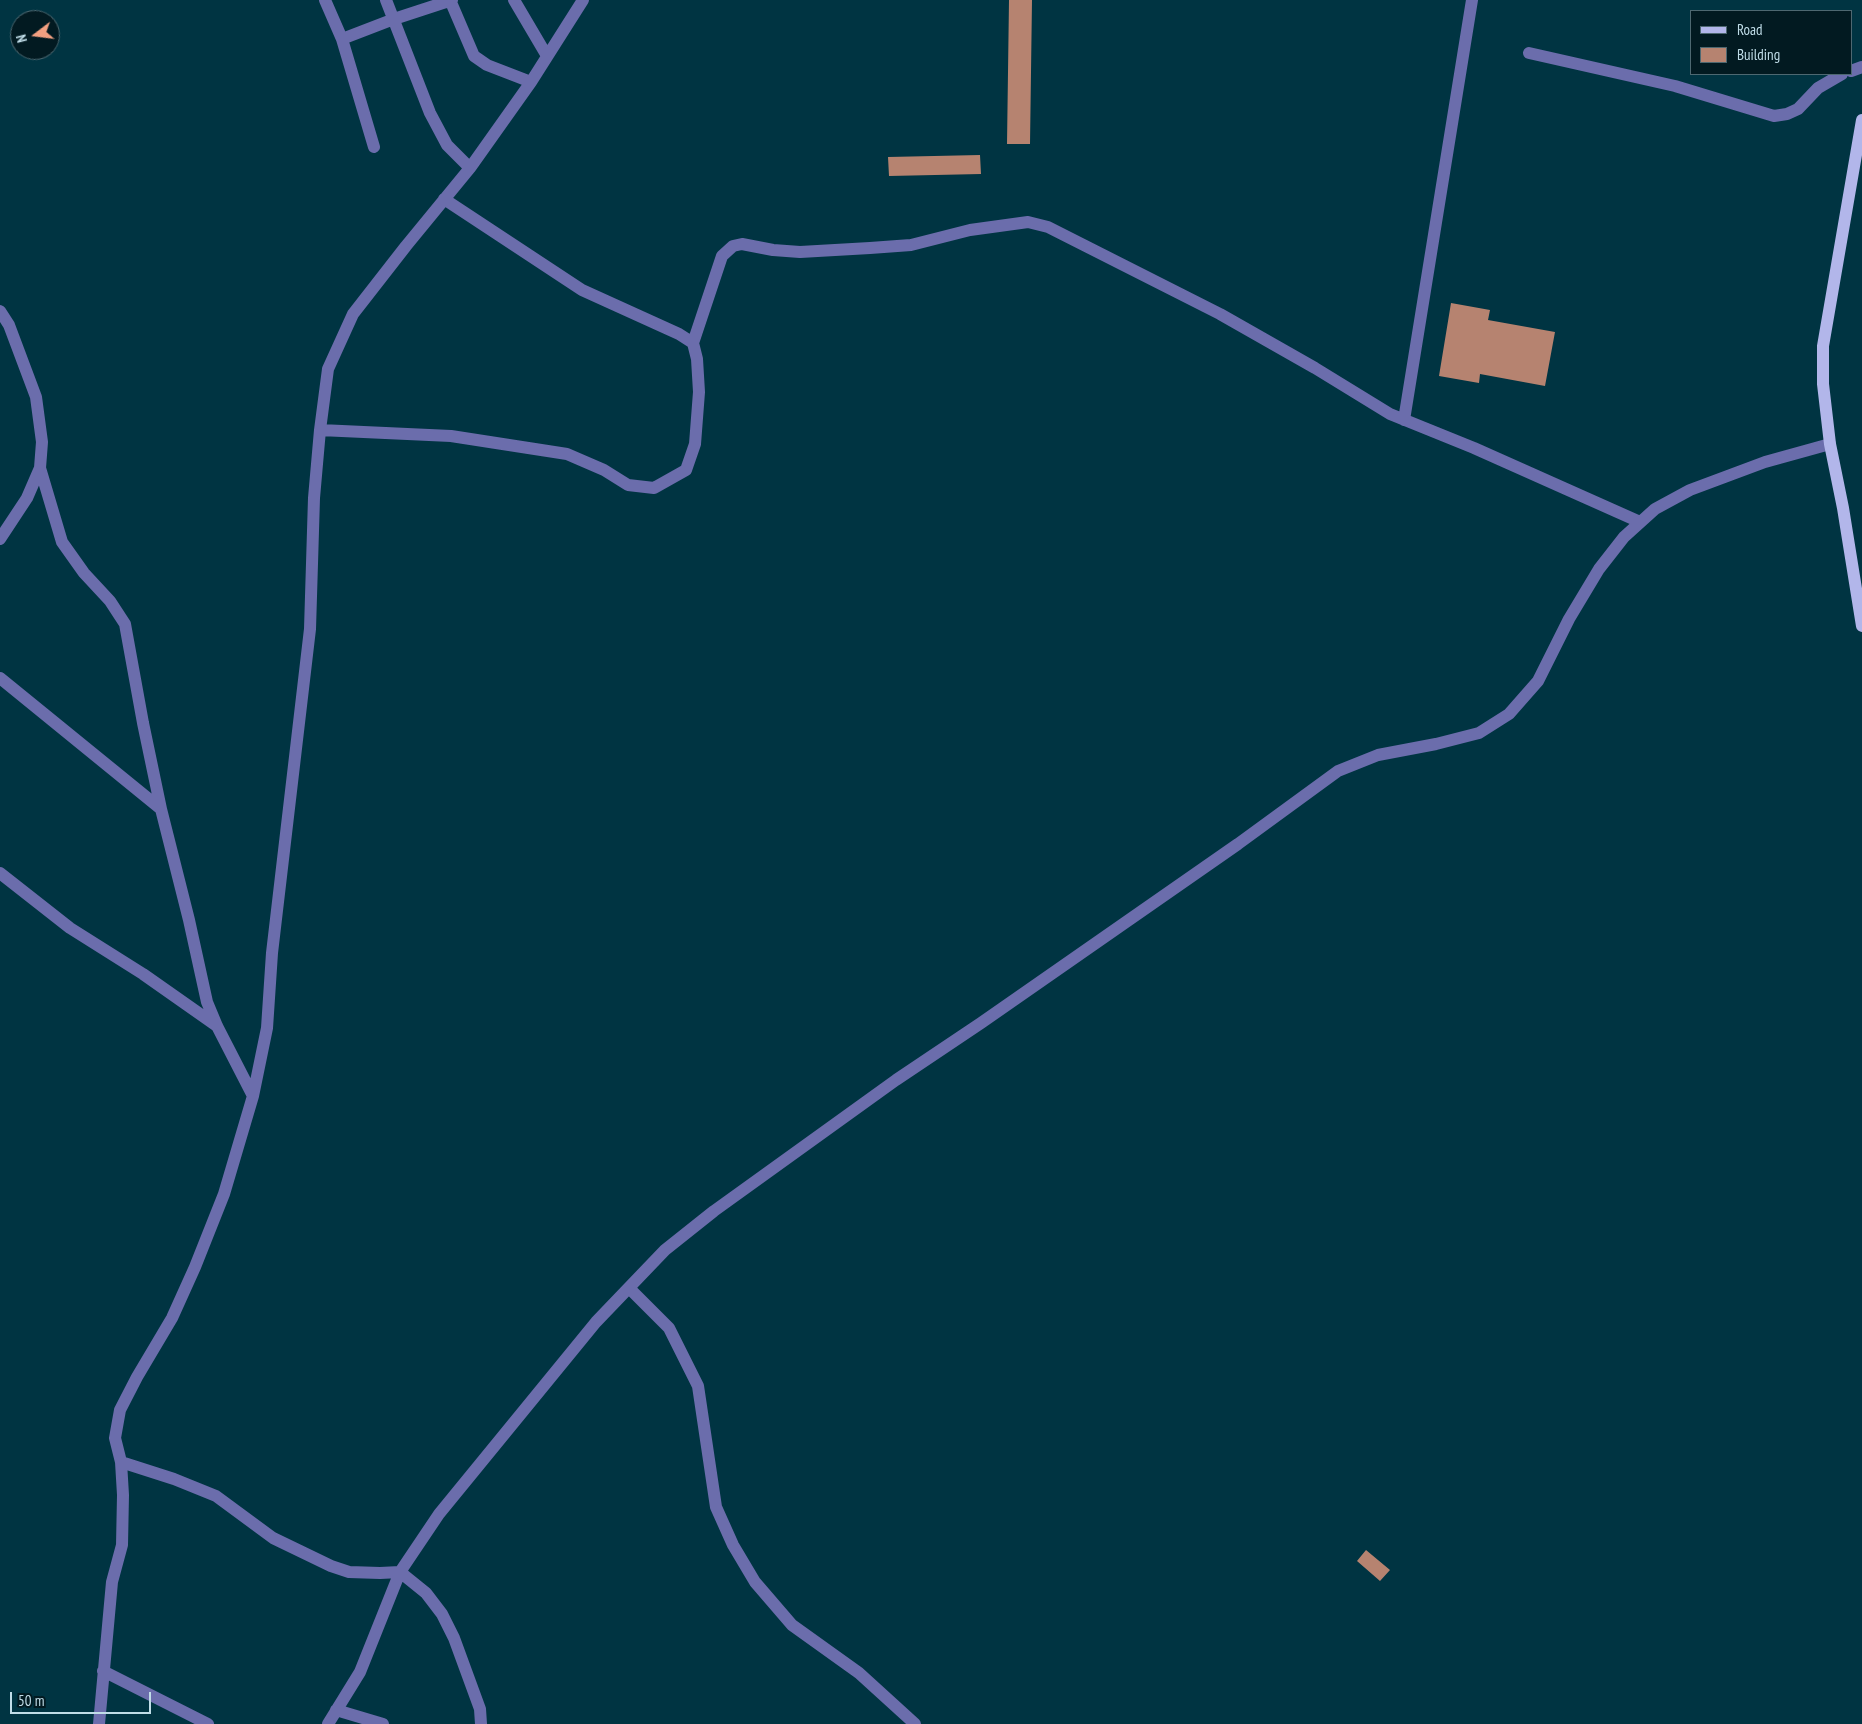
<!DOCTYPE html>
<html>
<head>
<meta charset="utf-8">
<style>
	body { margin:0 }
	#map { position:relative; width:1862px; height:1724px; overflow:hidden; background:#003442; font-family:"PT Sans Narrow",sans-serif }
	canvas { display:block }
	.legend { position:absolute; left:1690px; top:10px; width:162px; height:65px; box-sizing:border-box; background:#021a21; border:1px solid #4e6871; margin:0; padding:6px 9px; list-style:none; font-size:15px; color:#c0dde8 }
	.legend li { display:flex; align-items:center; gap:10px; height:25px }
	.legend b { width:25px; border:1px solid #4e6871 }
	.north { position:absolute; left:10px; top:10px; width:50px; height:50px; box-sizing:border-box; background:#021a21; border:1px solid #4e6871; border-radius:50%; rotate:255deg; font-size:14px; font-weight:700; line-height:20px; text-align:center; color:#c0dde8 }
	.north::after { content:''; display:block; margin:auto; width:18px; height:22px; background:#f2a081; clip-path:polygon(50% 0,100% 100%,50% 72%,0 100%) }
	.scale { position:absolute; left:10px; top:1692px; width:141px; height:22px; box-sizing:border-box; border:2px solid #c0dde8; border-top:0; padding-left:6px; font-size:15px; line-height:18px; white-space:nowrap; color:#c0dde8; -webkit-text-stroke:4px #021a21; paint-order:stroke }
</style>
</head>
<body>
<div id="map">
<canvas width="1862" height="1724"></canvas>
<ul class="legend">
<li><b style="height:6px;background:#b2b6ea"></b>Road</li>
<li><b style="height:14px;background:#b68370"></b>Building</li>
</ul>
<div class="north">N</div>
<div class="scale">50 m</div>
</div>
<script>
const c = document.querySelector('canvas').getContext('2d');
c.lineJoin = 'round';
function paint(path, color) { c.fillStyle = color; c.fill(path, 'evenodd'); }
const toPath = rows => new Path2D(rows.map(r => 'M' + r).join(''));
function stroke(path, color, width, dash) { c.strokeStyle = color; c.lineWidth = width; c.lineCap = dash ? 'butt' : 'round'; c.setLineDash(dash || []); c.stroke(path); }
const building = toPath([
	[1009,0,1032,0,1030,144,1007,144],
	[980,155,981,174,889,176,888,157],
	[1451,303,1490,310,1488,320,1555,332,1545,386,1480,374,1479,383,1439,376],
	[1366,1550,1390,1570,1380,1581,1357,1561]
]);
const minor = toPath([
	[325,0,342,39,374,147],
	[386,0,430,113,447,145,470,168],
	[450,0,474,56,487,65,531,82],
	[514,0,547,56],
	[342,39,394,19,452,0],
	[1529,53,1675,86,1774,116,1787,114,1798,109,1818,88,1842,74],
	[1851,71,1862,67],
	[0,311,9,325,36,397,42,442,40,468,27,498,0,539],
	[693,343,722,256,733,246,742,244,773,250,800,252,870,248,911,245,970,230,1028,222,1048,227,1220,314,1315,368,1390,414,1474,448,1640,522],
	[1404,420,1472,0],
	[320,430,451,436,567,454,604,470,628,485,654,488,686,470,695,444,699,392,697,359,693,343,679,334,582,290,444,199],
	[40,468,62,542,84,573,110,601,125,624,143,723,161,809,189,920,207,1002,217,1026,253,1096],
	[0,678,161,809],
	[0,873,70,928,143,974,217,1026],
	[629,1288,669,1328,698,1386,716,1507,733,1545,755,1582,792,1625,859,1673,915,1724],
	[121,1462,174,1479,216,1496,273,1538,331,1566,349,1572,380,1573,400,1572,426,1593,442,1614,454,1638,480,1709,481,1724],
	[103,1671,208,1724],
	[336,1710,383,1724],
	[99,1724,112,1582,122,1545,123,1495,121,1462,115,1438,120,1410,137,1377,172,1318,195,1267,224,1194,253,1096,267,1028,272,953,310,629,314,498,320,430,328,369,353,314,406,246,470,168,531,82,583,0],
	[328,1724,360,1672,400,1572,439,1514,596,1322,665,1250,714,1211,896,1080,981,1023,1238,844,1338,771,1378,755,1436,744,1479,733,1509,714,1538,681,1569,619,1599,569,1624,537,1655,509,1690,490,1765,462,1830,444]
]);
const major = toPath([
	[1862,120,1823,346,1823,384,1830,444,1843,508,1862,626]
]);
paint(building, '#b68370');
stroke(minor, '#6b6dac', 12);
stroke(major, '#b2b6ea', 12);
</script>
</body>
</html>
